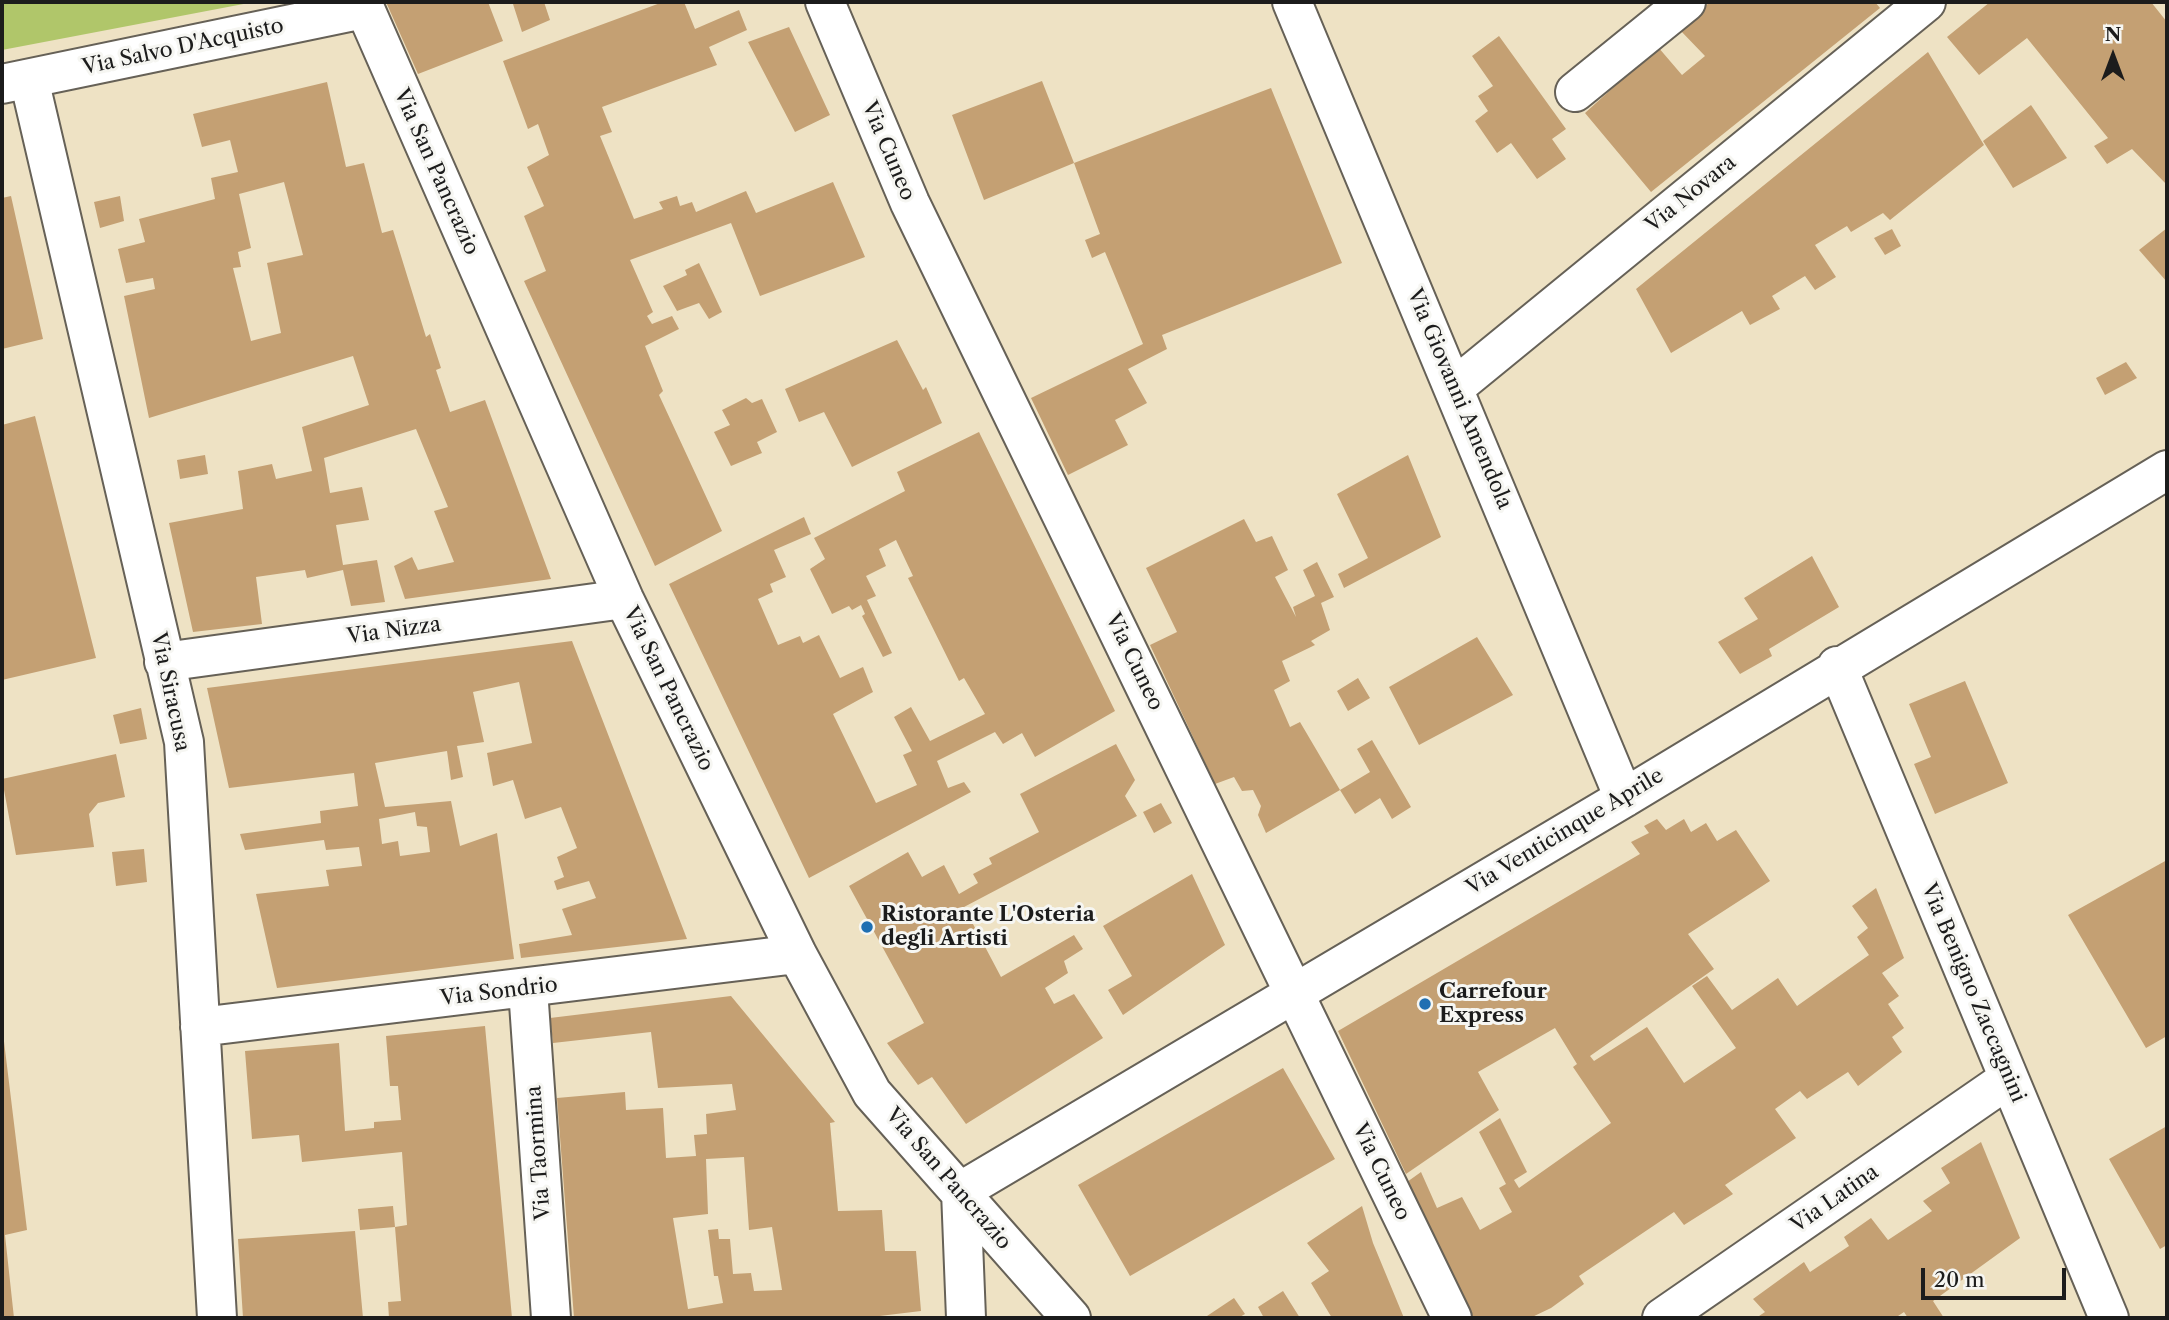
<!DOCTYPE html>
<html>
<head>
<meta charset="utf-8">
<style>
	body { margin:0 }
	#map { position:relative; width:2169px; height:1320px; overflow:hidden; background:#eee2c4; font-family:"Libre Caslon Text",serif }
	canvas { display:block }
	.frame { position:absolute; inset:0; border:4px solid #1c1c1c; pointer-events:none }
	.north { position:absolute; left:2078px; top:21px; width:70px; height:70px; -webkit-text-stroke:5px #f6f6f2; paint-order:stroke; rotate:0deg; font-size:19px; font-weight:700; line-height:28px; text-align:center; color:#1c1c1c }
	.north::after { content:''; display:block; margin:auto; width:24px; height:32px; background:#1c1c1c; clip-path:polygon(50% 0,100% 100%,50% 72%,0 100%) }
	.scale { position:absolute; left:1921px; top:1268px; width:145px; height:32px; box-sizing:border-box; border:4px solid #1c1c1c; border-top:0; padding-left:9px; font-size:21px; line-height:24px; white-space:nowrap; color:#1c1c1c; -webkit-text-stroke:5px #f6f6f2; paint-order:stroke }
</style>
</head>
<body>
<div id="map">
<canvas width="2169" height="1320"></canvas>
<div class="frame"></div>
<div class="north">N</div>
<div class="scale">20 m</div>
</div>
<script>
const c = document.querySelector('canvas').getContext('2d');
c.lineJoin = 'round';
function paint(path, color) { c.fillStyle = color; c.fill(path, 'evenodd'); }
const toPath = rows => new Path2D(rows.map(r => 'M' + r).join(''));
function stroke(path, color, width, dash) { c.strokeStyle = color; c.lineWidth = width; c.lineCap = dash ? 'butt' : 'round'; c.setLineDash(dash || []); c.stroke(path); }
function write(font, color, halo, rows, align = 'center') {
  c.font = font + ' "Libre Caslon Text",serif'; c.lineWidth = 6; c.setLineDash([]); c.textBaseline = 'middle'; c.strokeStyle = halo; c.fillStyle = color; for (const [text, x, y, turn = 0] of rows) {
    c.save(); c.translate(x, y); c.rotate((+turn || 0) * Math.PI / 180); c.textAlign = isNaN(turn) ? turn : align; if (halo) c.strokeText(text, 0, 0); c.fillText(text, 0, 0); c.restore();
  }
}
const green = toPath([
	[10,2,254,2,2,50,2,4]
]);
const building = toPath([
	[386,2,488,2,503,41,418,74],
	[519,2,544,2,550,20,522,32,513,4],
	[663,2,684,2,695,29,739,10,747,30,709,47,717,65,602,107,612,132,600,136,634,219,663,209,659,202,677,196,680,206,692,202,696,212,746,191,756,213,833,182,865,257,760,296,731,223,630,260,653,312,647,316,652,324,672,316,679,329,645,346,663,391,659,395,722,531,655,566,524,281,546,271,524,216,544,206,527,167,549,155,538,124,528,129,503,61],
	[1710,2,1875,2,1880,8,1651,192,1585,113,1658,47,1682,75,1705,56,1679,29],
	[1990,2,2151,2,2167,22,2167,185,2132,149,2107,164,2094,146,2108,138,2027,38,1979,75,1947,37],
	[789,27,830,115,795,132,748,42],
	[1499,36,1566,129,1552,139,1566,159,1537,179,1511,143,1497,153,1475,121,1488,111,1478,96,1493,86,1472,56],
	[1928,52,1984,145,1890,220,1883,213,1851,232,1847,226,1815,245,1836,277,1815,290,1805,276,1772,296,1780,309,1750,325,1742,311,1671,353,1636,289],
	[1042,81,1074,163,984,200,952,115],
	[327,82,346,167,364,163,382,233,393,230,426,337,430,334,441,368,436,370,450,412,485,400,551,579,405,599,394,566,412,557,418,570,454,562,434,511,448,507,416,429,324,458,330,493,362,487,369,520,336,525,343,565,377,560,385,602,351,606,343,570,307,578,305,570,256,577,262,624,193,632,169,523,243,509,238,471,272,464,276,479,312,471,302,427,369,405,353,356,149,418,124,296,155,289,153,278,126,283,118,249,145,242,139,219,215,199,211,178,238,172,230,140,202,147,193,114],
	[284,182,303,255,267,263,281,333,251,341,233,268,241,267,238,252,251,248,239,194],
	[1271,88,1342,263,1162,335,1167,349,1128,369,1147,403,1115,420,1128,445,1068,475,1031,398,1143,344,1105,252,1092,258,1085,240,1100,234,1074,163],
	[2031,105,2067,158,2013,188,1983,141],
	[11,196,43,339,2,349,2,198],
	[120,196,124,221,100,228,94,202],
	[2167,228,2167,282,2139,250],
	[1892,229,1901,246,1885,255,1874,238],
	[699,263,722,312,709,319,699,303,677,311,663,286,687,275,685,270],
	[897,340,923,390,926,387,942,423,852,467,824,412,799,422,785,389],
	[2126,362,2137,378,2105,395,2096,378],
	[746,398,752,403,762,399,777,432,757,442,762,453,731,466,714,432,730,425,722,410],
	[35,416,96,658,2,680,2,425],
	[979,432,1115,711,1035,757,1022,733,1003,744,995,732,937,761,948,788,964,782,971,792,809,878,669,584,804,517,811,534,774,550,786,577,770,584,773,592,758,599,778,645,800,636,803,643,819,635,840,678,863,667,873,692,833,714,876,803,917,785,903,755,912,751,894,717,911,707,930,741,985,714,964,678,959,681,908,578,913,576,896,540,879,549,886,566,866,576,876,596,867,600,892,653,883,657,862,616,865,614,861,605,852,610,849,606,832,614,810,569,825,559,814,538,905,491,897,472],
	[205,455,208,474,180,479,177,460],
	[1408,455,1441,537,1344,588,1338,574,1368,558,1337,494],
	[1244,519,1256,542,1272,536,1288,570,1275,577,1296,617,1293,607,1315,596,1303,570,1317,562,1334,597,1321,603,1330,630,1311,641,1315,645,1282,661,1290,681,1274,690,1290,727,1300,722,1340,790,1370,772,1357,749,1372,740,1411,807,1392,819,1380,798,1355,814,1340,790,1266,833,1258,815,1261,806,1253,790,1242,791,1234,777,1215,784,1150,645,1177,632,1146,568],
	[1812,556,1839,607,1769,649,1772,656,1740,674,1718,642,1758,619,1744,598],
	[1477,637,1513,695,1419,745,1389,687],
	[572,641,687,939,521,958,519,944,572,935,562,909,596,898,589,881,557,890,554,881,564,877,557,857,577,848,561,807,525,819,513,780,493,786,487,753,532,743,519,682,473,692,484,742,457,746,463,777,451,780,447,751,375,763,385,807,451,801,460,846,497,833,514,959,277,988,256,894,329,886,326,870,362,866,359,847,326,850,324,840,245,850,240,834,321,823,320,811,358,806,354,773,229,788,207,688],
	[415,812,417,826,427,827,430,852,400,856,398,841,382,844,379,819],
	[1358,678,1370,698,1348,711,1337,691],
	[1965,681,2008,783,1935,814,1914,764,1931,757,1909,704],
	[141,708,147,739,120,744,113,715],
	[1116,744,1135,780,1125,796,1137,816,964,907,1001,977,1074,935,1083,949,1064,961,1068,973,1045,988,1054,1004,1074,994,1103,1038,966,1124,932,1077,918,1085,887,1043,924,1023,849,886,908,852,922,877,944,865,959,894,978,883,973,874,992,864,989,858,1039,832,1020,794],
	[116,754,125,797,98,803,89,814,94,847,16,855,2,779],
	[1161,803,1172,823,1154,833,1143,812],
	[1657,819,1666,830,1684,819,1691,832,1706,823,1717,841,1736,830,1770,881,1688,934,1714,969,1590,1056,1594,1061,1647,1027,1684,1083,1736,1048,1692,986,1707,976,1732,1010,1778,978,1797,1006,1869,955,1857,937,1868,928,1852,906,1876,888,1904,958,1882,973,1899,996,1888,1004,1904,1028,1892,1037,1902,1052,1858,1086,1848,1072,1807,1099,1800,1091,1775,1109,1796,1138,1725,1185,1733,1194,1684,1225,1674,1212,1579,1276,1584,1284,1551,1308,1530,1318,1472,1318,1407,1182,1421,1172,1437,1208,1462,1197,1480,1230,1512,1212,1499,1188,1506,1184,1479,1132,1500,1118,1527,1172,1514,1180,1519,1188,1611,1123,1573,1067,1577,1064,1555,1028,1478,1072,1499,1110,1406,1174,1338,1031,1640,854,1631,842,1649,833,1644,826],
	[144,849,147,882,116,886,112,852],
	[2167,860,2167,1036,2146,1048,2068,915],
	[1192,874,1225,945,1123,1015,1108,990,1132,976,1103,926],
	[731,996,835,1122,830,1123,838,1211,882,1210,885,1251,916,1251,921,1311,863,1318,574,1318,557,1098,625,1092,626,1110,663,1108,666,1158,696,1156,694,1135,707,1134,706,1114,736,1110,732,1084,658,1088,651,1032,553,1043,550,1018],
	[744,1157,749,1230,772,1227,782,1290,754,1291,751,1273,733,1274,730,1239,719,1239,718,1229,708,1230,714,1276,718,1276,723,1303,688,1309,673,1218,708,1214,706,1159],
	[2,1025,27,1230,5,1235,14,1318,2,1318],
	[485,1026,512,1318,389,1318,388,1302,401,1301,395,1227,407,1225,402,1152,302,1162,299,1135,252,1139,245,1051,339,1043,345,1131,374,1128,374,1122,401,1120,398,1086,390,1086,386,1036],
	[1283,1068,1335,1159,1130,1276,1078,1185],
	[2167,1126,2167,1245,2160,1249,2109,1159],
	[1981,1142,2020,1238,1933,1301,1944,1318,1908,1318,1904,1312,1895,1318,1756,1318,1765,1312,1753,1299,1804,1262,1810,1272,1849,1246,1844,1237,1871,1218,1888,1240,1932,1211,1923,1201,1950,1183,1941,1168],
	[393,1206,395,1227,360,1230,358,1209],
	[1362,1206,1373,1243,1404,1318,1332,1318,1311,1283,1329,1271,1307,1243],
	[355,1231,363,1318,243,1318,238,1239],
	[1283,1291,1300,1318,1264,1318,1258,1307],
	[1234,1298,1245,1314,1238,1318,1204,1318]
]);
const minor = toPath([
	[362,2,624,599,797,954,872,1093,1071,1318],
	[825,2,910,203,1452,1318],
	[1292,2,1624,798],
	[29,79,184,742,217,1318],
	[2,84,364,9],
	[1575,92,1686,2],
	[1455,387,1926,2],
	[164,662,624,599],
	[1837,666,2109,1318],
	[528,989,551,1318],
	[200,1027,797,954],
	[966,1318,961,1191,1624,798,2167,470],
	[1662,1318,2008,1079]
]);
const markers = [
	[867,927,7,"#1f6fb2"],
	[1425,1004,7,"#1f6fb2"]
];
const streetNames = [
	["Via Salvo D'Acquisto",183,47,-12],
	["Via Cuneo",888,151,67],
	["Via San Pancrazio",436,172,66],
	["Via Novara",1691,194,-39],
	["Via Giovanni Amendola",1459,399,67],
	["Via Nizza",394,631,-8],
	["Via Cuneo",1134,662,64],
	["Via San Pancrazio",668,689,64],
	["Via Siracusa",170,692,78],
	["Via Venticinque Aprile",1565,832,-31],
	["Via Sondrio",499,992,-7],
	["Via Benigno Zaccagnini",1973,993,67],
	["Via Taormina",539,1153,-94],
	["Via Cuneo",1381,1172,64],
	["Via San Pancrazio",948,1179,49],
	["Via Latina",1835,1199,-35]
];
const poiNames = [
	["Ristorante L'Osteria",881,915],
	["degli Artisti",881,939],
	["Carrefour",1439,992],
	["Express",1439,1016]
];
paint(green, '#b0c66a');
paint(building, '#c4a073');
stroke(minor, '#666157', 42);
stroke(minor, '#fff', 38);
for (const [x, y, r, color] of markers) { const dot = new Path2D(); dot.arc(x, y, r, 0, 2 * Math.PI); c.fillStyle = color; c.fill(dot); stroke(dot, '#f6f6f2', 2.5); }
write('21px', '#1c1c1c', '#f6f6f2', streetNames);
write('bold 21px', '#1c1c1c', '#f6f6f2', poiNames, 'left');
</script>
</body>
</html>
